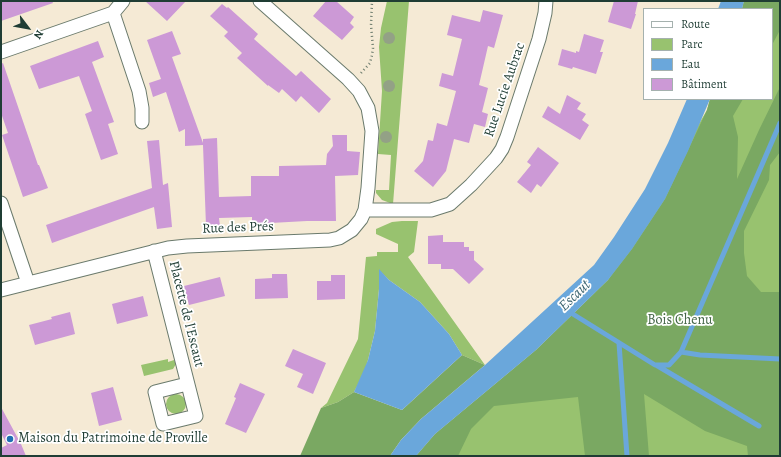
<!DOCTYPE html>
<html>
<head>
<meta charset="utf-8">
<style>
	body { margin:0 }
	#map { position:relative; width:781px; height:457px; overflow:hidden; background:#f5ead5; font-family:Alegreya,serif }
	canvas { display:block }
	.frame { position:absolute; inset:0; border:2px solid #1f3d34; pointer-events:none }
	.legend { position:absolute; left:643px; top:8px; width:130px; height:92px; box-sizing:border-box; background:#fff; border:1px solid #a5b1ae; margin:0; padding:5px 7px; list-style:none; font-size:12px; color:#1f3d34 }
	.legend li { display:flex; align-items:center; gap:8px; height:20px }
	.legend b { width:20px; border:1px solid #a5b1ae }
	.north { position:absolute; left:8px; top:8px; width:40px; height:40px; -webkit-text-stroke:3px #fff; paint-order:stroke; rotate:122deg; font-size:11px; font-weight:700; line-height:16px; text-align:center; color:#1f3d34 }
	.north::after { content:''; display:block; margin:auto; width:14px; height:18px; background:#1f3d34; clip-path:polygon(50% 0,100% 100%,50% 72%,0 100%) }
</style>
</head>
<body>
<div id="map">
<canvas width="781" height="457"></canvas>
<div class="frame"></div>
<ul class="legend">
<li><b style="height:5px;background:#fff"></b>Route</li>
<li><b style="height:11px;background:#98c26f"></b>Parc</li>
<li><b style="height:11px;background:#6aa7db"></b>Eau</li>
<li><b style="height:11px;background:#cc99d6"></b>Bâtiment</li>
</ul>
<div class="north">N</div>
</div>
<script>
const c = document.querySelector('canvas').getContext('2d');
c.lineJoin = 'round';
function paint(path, color) { c.fillStyle = color; c.fill(path, 'evenodd'); }
const toPath = rows => new Path2D(rows.map(r => 'M' + r).join(''));
function stroke(path, color, width, dash) { c.strokeStyle = color; c.lineWidth = width; c.lineCap = dash ? 'butt' : 'round'; c.setLineDash(dash || []); c.stroke(path); }
function write(font, color, halo, rows, align = 'center') {
  c.font = font + ' Alegreya,serif'; c.lineWidth = 3.5; c.setLineDash([]); c.textBaseline = 'middle'; c.strokeStyle = halo; c.fillStyle = color; for (const [text, x, y, turn = 0] of rows) {
    c.save(); c.translate(x, y); c.rotate((+turn || 0) * Math.PI / 180); c.textAlign = isNaN(turn) ? turn : align; if (halo) c.strokeText(text, 0, 0); c.fillText(text, 0, 0); c.restore();
  }
}
const green = toPath([
	[387,1,409,1,393,204,382,200,376,193,376,190,389,190,391,155,378,154,382,91,379,47,381,28],
	[744,1,780,1,780,456,416,456,435,434,536,350,608,280,707,110,710,99,772,99,772,9,742,9],
	[402,221,418,221,414,252,408,257,485,365,462,355,449,334,420,302,389,280,379,270,379,289,375,331,368,360,364,373,354,392,338,402,321,408,327,403,358,339,366,257,377,256,377,252,398,252,398,244,376,234,376,229,392,222],
	[168,359,168,362,174,360,176,364,173,369,144,376,141,365],
	'166 404a10 10 0 1 1 20 0a10 10 0 1 1-20 0Z'
]);
const forest = toPath([
	[744,1,780,1,780,30,772,45,772,9,742,9],
	[780,87,780,152,770,165,769,180,744,231,744,253,747,276,761,292,780,292,780,456,748,456,747,446,705,431,644,394,649,456,585,456,578,397,494,406,471,429,458,456,416,456,435,434,536,350,608,280,632,249,665,199,707,110,710,99,743,99,733,116,738,137,737,179,759,130],
	[462,355,485,365,421,419,401,440,390,456,300,456,321,408,338,402,354,392,402,410]
]);
const water = toPath([
	[721,1,744,1,742,9,718,9],
	[687,99,710,99,688,151,665,199,632,249,608,280,536,350,435,434,416,456,390,456,401,440,421,419,485,365,594,265,614,237,645,189,668,143],
	[379,269,389,280,420,302,449,334,462,355,402,410,354,392,368,360,375,331,379,289]
]);
const stream = toPath([
	[568,311,655,365,669,365,681,352,700,355,780,359],
	[619,343,627,456],
	[681,352,780,123],
	[656,365,759,426]
]);
const building = toPath([
	[1,1,52,1,53,3,1,21],
	[145,1,186,1,167,21],
	[326,1,336,1,354,17,350,23,354,27,342,40,313,16],
	[614,1,638,1,635,14,636,14,631,29,608,22],
	[222,4,227,8,228,7,258,34,254,39,296,76,301,71,331,99,319,113,301,96,296,102,282,89,279,93,268,85,268,86,237,58,242,53,224,36,228,32,210,16],
	[483,10,503,15,494,48,488,46,479,85,488,88,482,112,488,114,485,127,474,124,469,143,454,139,446,171,433,187,414,171,423,161,428,140,433,141,437,123,447,126,456,91,439,86,442,73,453,76,462,39,447,35,452,15,480,22],
	[172,31,181,54,172,57,203,143,203,139,217,138,219,197,251,196,251,176,279,176,279,166,326,165,327,154,333,146,332,135,347,135,347,151,360,152,358,175,335,176,336,221,307,221,252,224,252,217,219,218,220,226,206,226,203,145,185,146,185,129,179,132,166,92,153,97,149,83,161,79,147,40],
	[584,34,604,40,600,52,603,52,596,74,573,67,572,69,558,65,562,49,576,53,576,51,579,52],
	[98,41,104,57,92,62,114,122,108,124,118,154,101,160,85,114,92,111,79,76,39,89,30,66],
	[3,63,38,165,39,165,48,188,23,197,2,135,8,133,1,113,1,64],
	[567,95,581,103,577,109,586,114,582,120,589,125,580,140,542,117,548,106,560,114],
	[159,140,163,185,168,183,172,227,157,229,154,207,52,243,46,225,152,188,147,141],
	[538,147,559,163,541,187,537,184,531,193,517,182,531,165,527,162],
	[443,235,443,242,464,242,464,247,469,247,469,251,474,251,474,260,484,269,469,284,453,269,441,269,441,264,428,264,428,236],
	[272,274,287,274,288,298,255,299,255,279,272,278],
	[331,275,345,275,345,299,317,300,317,281,331,281],
	[220,277,225,296,189,305,184,286],
	[143,296,148,316,117,324,112,304],
	[70,312,75,334,35,345,29,325,52,319,51,317],
	[293,349,326,363,313,394,297,387,303,374,285,366],
	[240,383,265,394,246,433,225,424,236,398,234,397],
	[113,387,122,420,99,426,91,393],
	[1,407,21,444,26,456,1,456,1,448,7,445,1,433]
]);
const path = toPath([
	[361,73,370,63,372,55,373,48,371,25,372,1]
]);
const street = toPath([
	[113,13,139,91,142,108,142,122],
	[1,52,113,13,123,1],
	[1,203,28,283],
	[365,210,431,210,450,204,471,185,496,158,502,149,507,137,539,39,545,13,546,1],
	[154,251,196,416,163,424,155,392,187,384],
	[1,290,168,248,187,246,330,240,339,238,352,230,361,219,365,210,368,188,372,131,368,108,359,91,348,79,260,1]
]);
const trees = [
	[389,38],
	[389,86],
	[386,137]
];
const markers = [
	[10,439,4,"#1f6fb2"]
];
const streetNames = [
	["Rue Lucie Aubrac",505,90,-71],
	["Rue des Prés",238,228,-2],
	["Placette de l'Escaut",186,314,76]
];
const parkNames = [
	["Bois Chenu",680,321]
];
const poiNames = [
	["Maison du Patrimoine de Proville",18,439]
];
const waterNames = [
	["Escaut",575,296,-44]
];
paint(green, '#98c26f');
paint(forest, '#7aa862');
paint(water, '#6aa7db');
stroke(stream, '#6aa7db', 5);
paint(building, '#cc99d6');
stroke(street, '#6a7a6c', 15);
stroke(path, '#6a7a6c', 2.5, [1, 3]);
stroke(street, '#fff', 13);
c.fillStyle = '#93a186';
for (const [x, y] of trees) { c.beginPath(); c.arc(x, y, 6, 0, 2 * Math.PI); c.fill(); }
for (const [x, y, r, color] of markers) { const dot = new Path2D(); dot.arc(x, y, r, 0, 2 * Math.PI); c.fillStyle = color; c.fill(dot); stroke(dot, '#fff', 1.5); }
write('14px', '#1f3d34', '#fff', streetNames);
write('14px', '#436546', '#fff', parkNames);
write('14px', '#1f3d34', '#fff', poiNames, 'left');
write('italic 15px', '#39626e', '#fff', waterNames);
</script>
</body>
</html>
